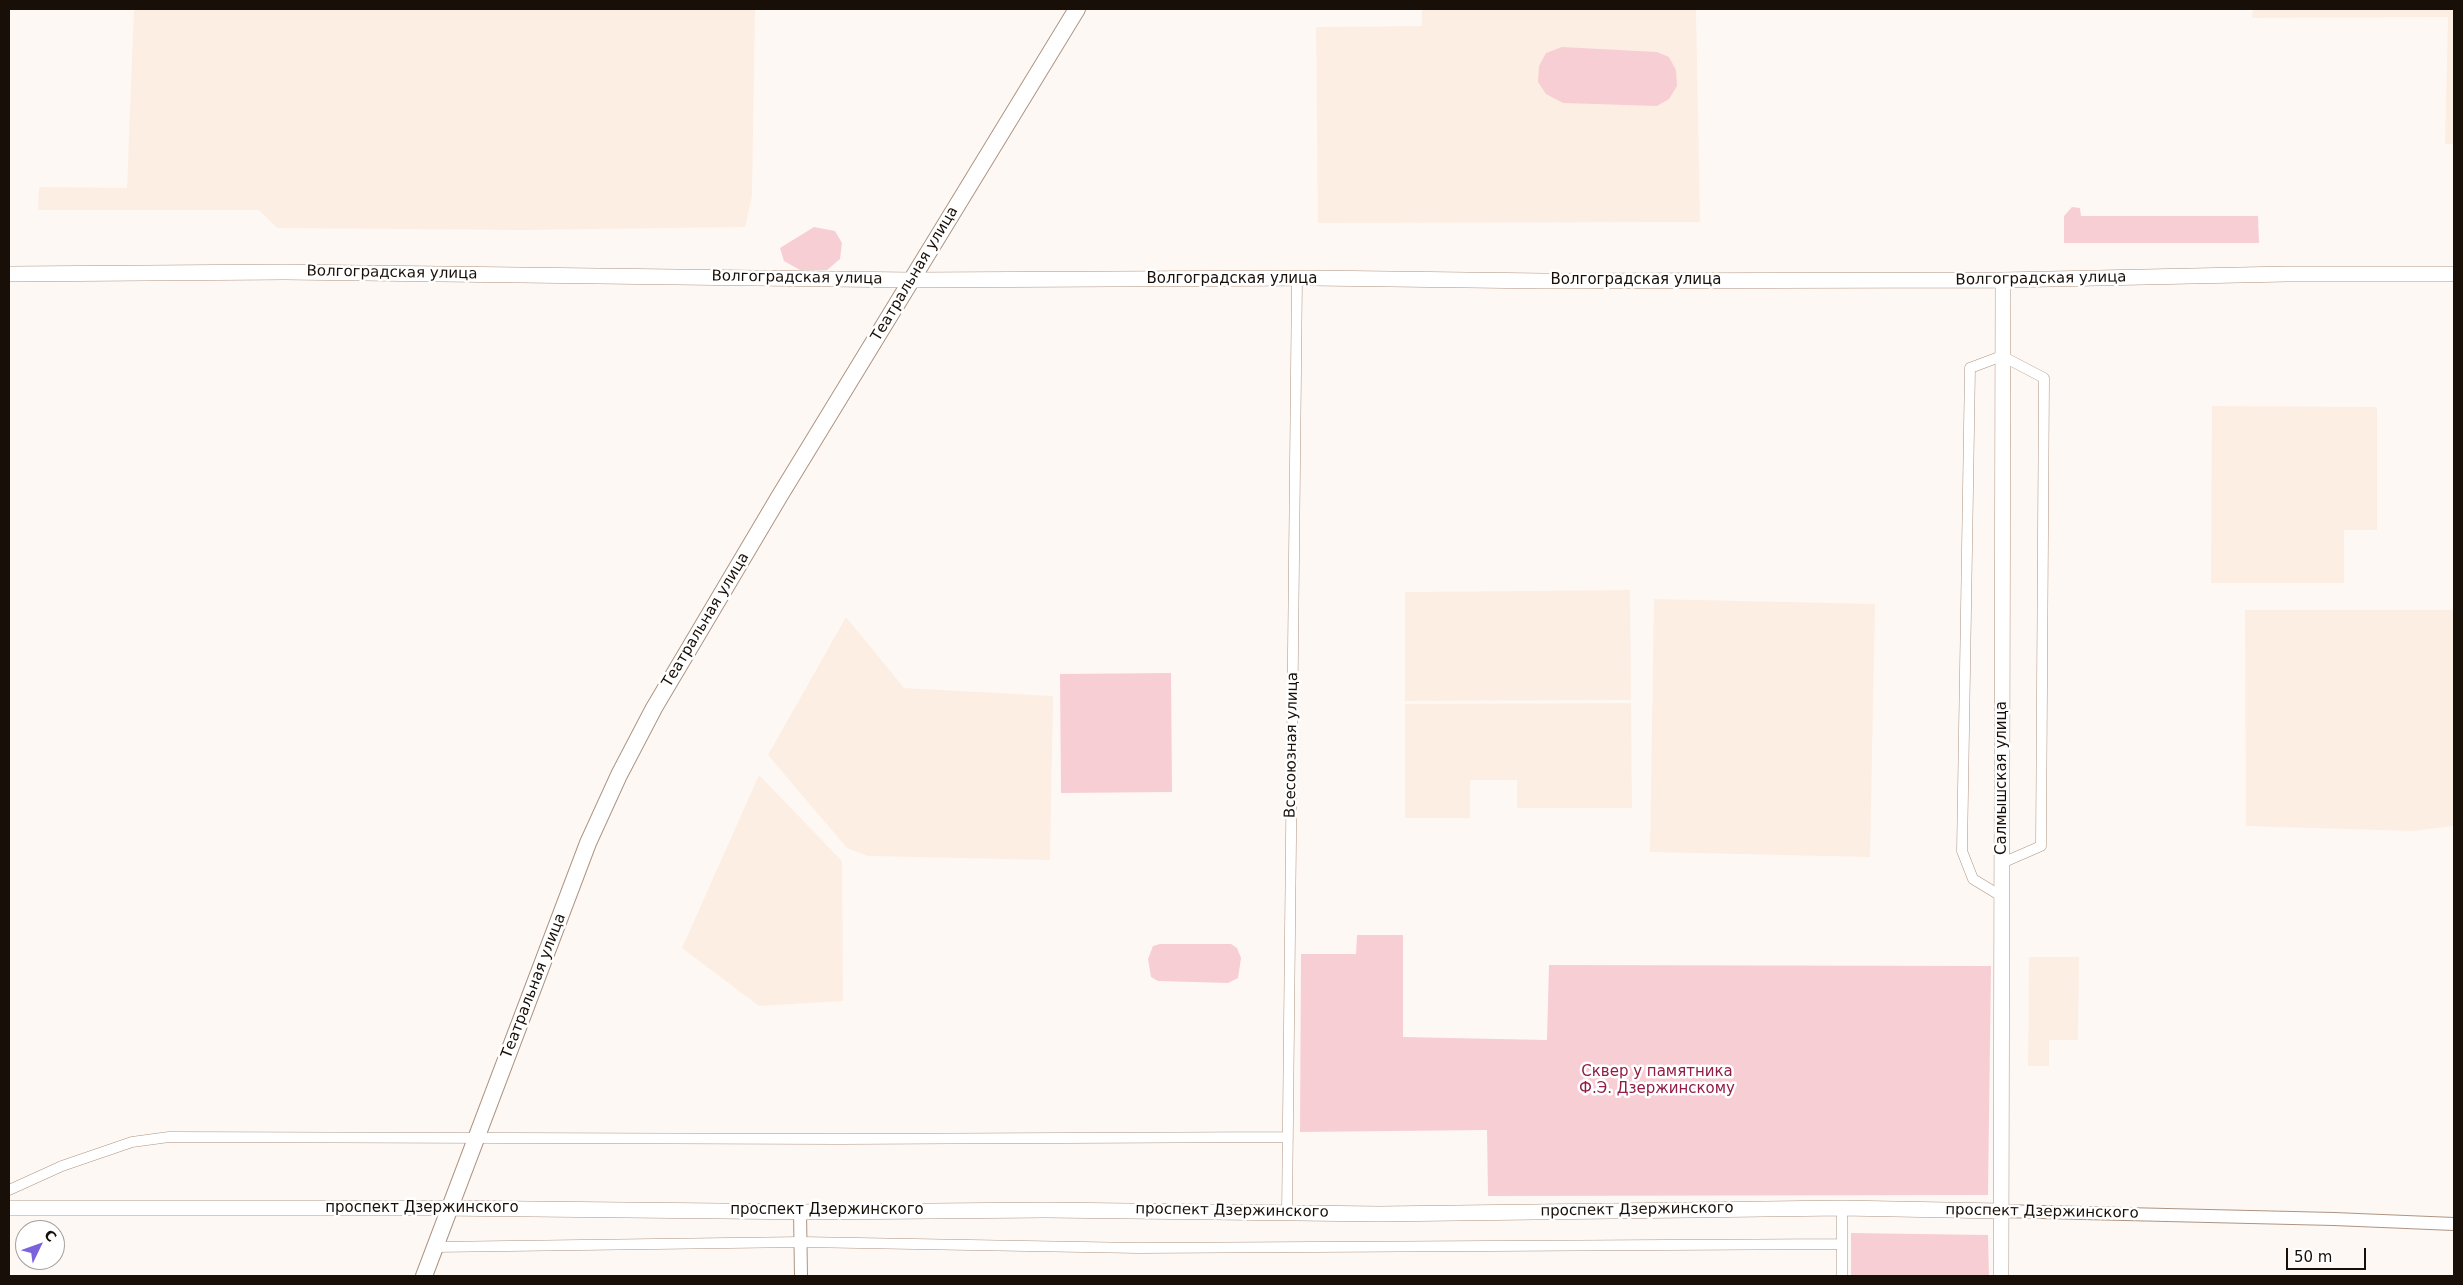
<!DOCTYPE html>
<html>
<head>
<meta charset="utf-8">
<style>
	body { margin:0 }
	#map { position:relative; width:2463px; height:1285px; overflow:hidden; background:#fef8f4; font-family:"DejaVu Sans",sans-serif }
	canvas { display:block }
	.frame { position:absolute; inset:0; border:10px solid #180f08; pointer-events:none }
	.north { position:absolute; left:15px; top:1220px; width:50px; height:50px; box-sizing:border-box; background:#fff; border:1px solid #a39f9c; border-radius:50%; rotate:48deg; font-size:14px; font-weight:700; line-height:20px; text-align:center; color:#180f08 }
	.north::after { content:''; display:block; margin:auto; width:18px; height:22px; background:#7c62dd; clip-path:polygon(50% 0,100% 100%,50% 72%,0 100%) }
	.scale { position:absolute; left:2286px; top:1248px; width:80px; height:22px; box-sizing:border-box; border:2px solid #180f08; border-top:0; padding-left:6px; font-size:15px; line-height:18px; white-space:nowrap; color:#180f08; -webkit-text-stroke:4px #fff; paint-order:stroke }
</style>
</head>
<body>
<div id="map">
<canvas width="2463" height="1285"></canvas>
<div class="frame"></div>
<div class="north">С</div>
<div class="scale">50 m</div>
</div>
<script>
const c = document.querySelector('canvas').getContext('2d');
c.lineJoin = 'round';
function paint(path, color) { c.fillStyle = color; c.fill(path, 'evenodd'); }
const toPath = rows => new Path2D(rows.map(r => 'M' + r).join(''));
function stroke(path, color, width, dash) { c.strokeStyle = color; c.lineWidth = width; c.lineCap = dash ? 'butt' : 'round'; c.setLineDash(dash || []); c.stroke(path); }
function write(font, color, halo, rows, align = 'center') {
  c.font = font + ' "DejaVu Sans",sans-serif'; c.lineWidth = 5; c.setLineDash([]); c.textBaseline = 'middle'; c.strokeStyle = halo; c.fillStyle = color; for (const [text, x, y, turn = 0] of rows) {
    c.save(); c.translate(x, y); c.rotate((+turn || 0) * Math.PI / 180); c.textAlign = isNaN(turn) ? turn : align; if (halo) c.strokeText(text, 0, 0); c.fillText(text, 0, 0); c.restore();
  }
}
const built = toPath([
	[134,9,755,9,752,196,745,227,523,230,277,228,259,210,38,210,39,187,127,188],
	[1422,9,1696,9,1700,222,1318,223,1316,27,1422,26],
	[2253,9,2454,9,2454,144,2445,144,2448,17,2252,18],
	[2212,406,2377,407,2377,530,2344,530,2344,583,2211,583],
	[1630,590,1631,700,1405,701,1405,592],
	[1654,599,1875,604,1870,857,1650,852],
	[2245,610,2454,610,2454,826,2412,831,2246,826],
	[846,617,904,688,1053,696,1050,860,868,856,847,848,768,755],
	[1631,703,1632,808,1517,808,1517,780,1470,780,1470,818,1405,818,1405,704],
	[759,775,842,861,843,1001,759,1006,682,948],
	[2029,957,2079,957,2078,1040,2049,1040,2049,1066,2028,1066]
]);
const green = toPath([
	[1562,47,1657,52,1669,57,1676,70,1677,86,1669,99,1657,106,1563,103,1546,94,1538,82,1539,66,1546,53],
	[2072,207,2080,208,2081,216,2258,216,2259,243,2064,243,2064,216],
	[814,227,835,231,842,243,840,259,827,270,800,270,784,261,780,248],
	[1171,673,1172,792,1061,793,1060,674],
	[1357,935,1403,935,1403,1037,1547,1040,1549,965,1991,966,1988,1195,1488,1196,1487,1130,1300,1132,1301,954,1356,954],
	[1160,944,1231,944,1237,948,1241,958,1238,978,1228,983,1158,981,1151,977,1148,959,1153,946],
	[1851,1233,1988,1235,1989,1276,1851,1276]
]);
const minor = toPath([
	[2001,896,1973,879,1962,851,1970,368,2002,356,2044,378,2041,846,2002,863],
	[9,1190,62,1166,132,1142,169,1137,840,1139,1288,1137],
	[1287,1212,1297,278],
	[435,1247,802,1242,1138,1248,1842,1244],
	[1842,1276,1842,1208]
]);
const tertiary = toPath([
	[800,1211,801,1276],
	[2000,1211,2334,1219,2454,1224]
]);
const secondary = toPath([
	[9,274,285,272,911,280,1313,278,1544,281,2003,280,2287,274,2454,274],
	[9,1208,436,1208,816,1212,1046,1210,1380,1214,1842,1208,2000,1211],
	[2001,1276,2003,280]
]);
const primary = toPath([
	[424,1276,588,843,619,775,654,708,779,497,1077,9]
]);
const streetNames = [
	["Волгоградская улица",392,273,1],
	["Театральная улица",915,274,-59],
	["Волгоградская улица",797,278,1],
	["Волгоградская улица",1232,279],
	["Волгоградская улица",2041,279,-1],
	["Волгоградская улица",1636,280],
	["Театральная улица",706,620,-59],
	["Всесоюзная улица",1292,745,-89],
	["Салмышская улица",2002,778,-90],
	["Театральная улица",534,986,-69],
	["проспект Дзержинского",422,1208],
	["проспект Дзержинского",827,1210],
	["проспект Дзержинского",1637,1210,-1],
	["проспект Дзержинского",1232,1211,1],
	["проспект Дзержинского",2042,1212,1]
];
const parkNames = [
	["Сквер у памятника",1657,1072],
	["Ф.Э. Дзержинскому",1657,1089]
];
paint(built, '#fdeee4');
paint(green, '#f8ced5');
stroke(minor, '#ae9482', 11);
stroke(tertiary, '#ae9482', 14);
stroke(secondary, '#ae9482', 16);
stroke(primary, '#ae9482', 18);
stroke(minor, '#fff', 10);
stroke(tertiary, '#fff', 12);
stroke(secondary, '#fff', 15);
stroke(primary, '#fff', 16);
write('15px', '#180f08', '#fff', streetNames);
write('15px', '#911c44', '#fff', parkNames);
</script>
</body>
</html>
